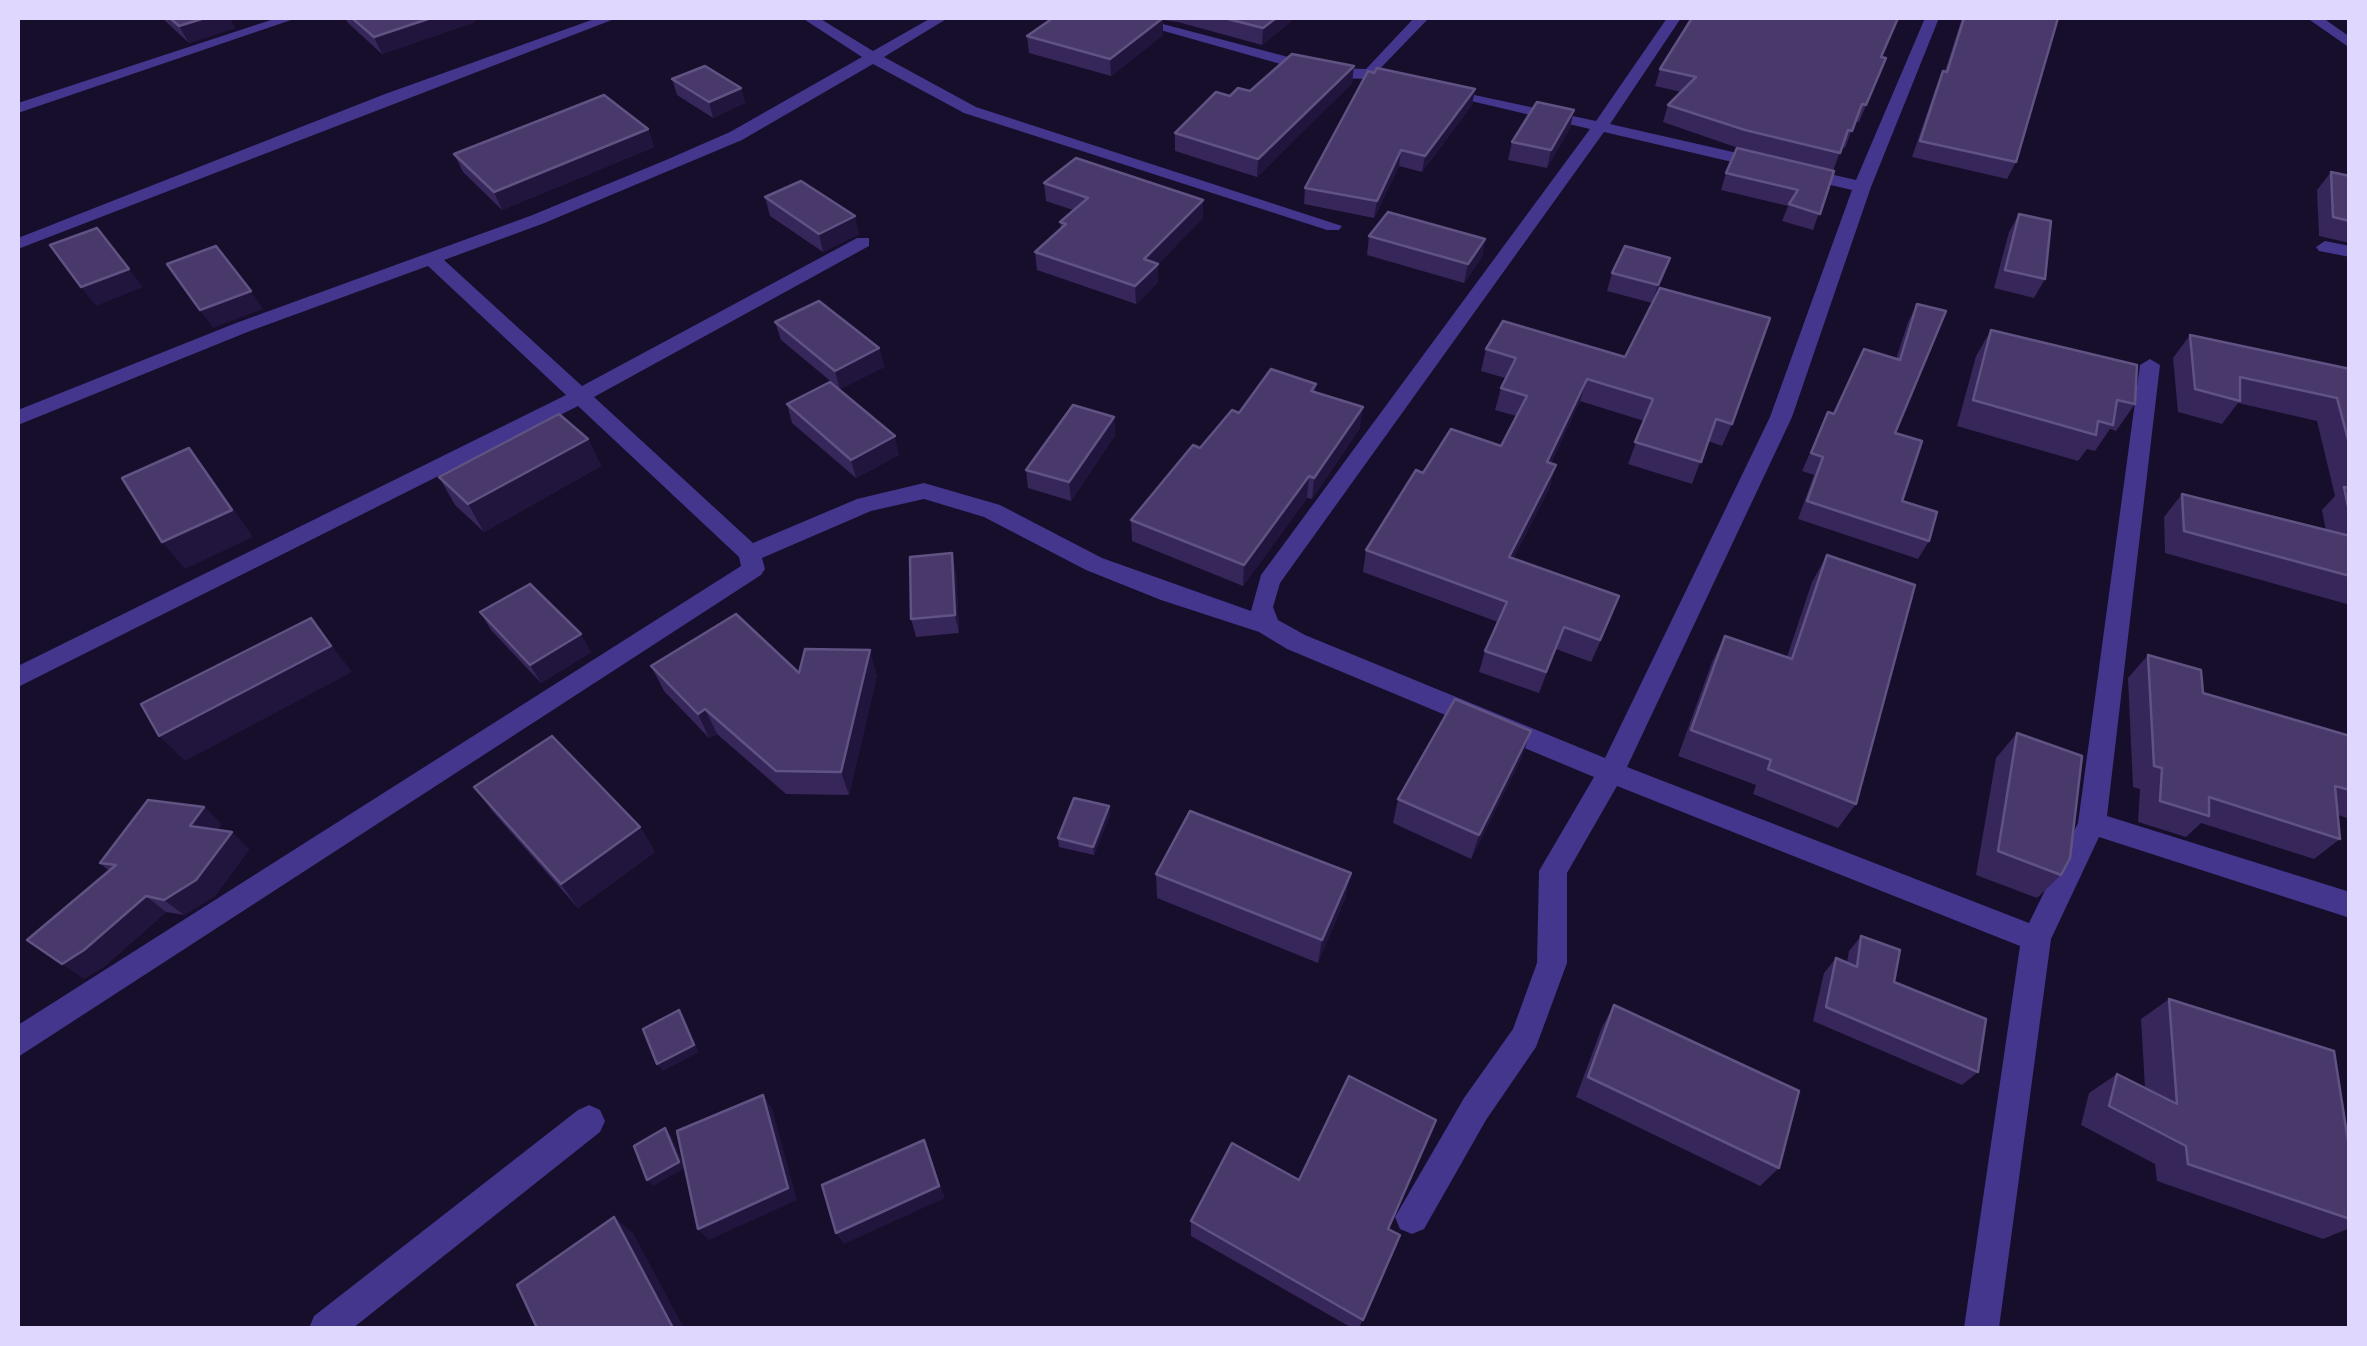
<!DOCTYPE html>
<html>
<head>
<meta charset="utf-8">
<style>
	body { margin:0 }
	#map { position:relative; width:2367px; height:1346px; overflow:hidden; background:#160e2a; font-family:"Work Sans",sans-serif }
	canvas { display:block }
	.frame { position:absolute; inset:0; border:20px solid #e0d7ff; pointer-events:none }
</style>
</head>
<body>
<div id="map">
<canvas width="2367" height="1346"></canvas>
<div class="frame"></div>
</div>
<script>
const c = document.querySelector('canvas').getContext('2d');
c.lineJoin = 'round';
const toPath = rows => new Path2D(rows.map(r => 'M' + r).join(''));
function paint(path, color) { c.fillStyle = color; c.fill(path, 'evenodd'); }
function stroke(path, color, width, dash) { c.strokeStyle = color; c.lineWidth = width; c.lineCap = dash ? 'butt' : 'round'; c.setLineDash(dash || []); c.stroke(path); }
const minor = toPath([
	[277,18,297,18,18,113,18,103,277,18],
	[597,18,617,18,18,249,18,238,385,94,597,18],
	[802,18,819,18,873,51,931,18,948,18,884,57,976,107,1342,226,1339,230,1327,230,964,113,873,64,742,140,542,224,444,260,582,386,857,238,869,238,869,246,594,397,753,543,857,499,924,483,1000,505,1102,558,1251,611,1261,575,1590,129,1437,93,1437,87,1596,121,1667,18,1681,18,1610,124,1856,180,1925,18,1939,18,1871,187,1792,417,1627,767,2029,923,2078,823,2140,365,2150,359,2160,365,2107,816,2350,892,2350,918,2099,837,2051,939,1999,1328,1964,1328,2020,946,1617,786,1567,873,1567,963,1536,1047,1486,1120,1424,1229,1412,1234,1400,1229,1395,1217,1464,1098,1513,1029,1537,963,1539,871,1594,777,1287,649,1259,632,1161,600,1086,570,984,517,924,499,871,511,762,558,765,569,761,575,18,1057,18,1025,741,566,739,557,578,406,18,687,18,666,566,395,428,266,250,331,18,425,18,410,236,323,530,216,666,160,730,132,862,57,802,18],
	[1604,132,1852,190,1770,417,1605,758,1305,635,1278,620,1273,607,1280,583,1604,132],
	[1118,18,1140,18,1330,68,1366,69,1414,18,1429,18,1370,79,1330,78,1118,18],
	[2307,18,2323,18,2350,37,2350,48,2307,18],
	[2325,241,2350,246,2350,257,2319,251,2316,247,2325,241],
	[589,1105,600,1110,605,1121,600,1132,353,1328,309,1328,314,1316,578,1110,589,1105]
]);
const wall = toPath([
	[162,18,229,18,235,28,189,43],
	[345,18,473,18,475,22,382,54,348,23],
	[1053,18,1295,18,1262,45,1178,22,1163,20,1163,35,1111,76,1029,53,1027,36],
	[1962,18,2058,18,2016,162,2007,179,1912,157,1936,87,1943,71,1945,71],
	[1881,57,1886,58,1859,122,1855,121,1845,148,1842,147,1833,171,1738,148,1663,122,1668,105,1681,92,1655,86,1660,69],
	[1354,66,1352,83,1257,177,1175,151,1175,133,1230,96],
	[672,79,741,88,745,103,713,118,677,95],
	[1475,89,1472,105,1422,172,1399,166,1374,218,1304,204,1305,188],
	[1574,110,1570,128,1547,168,1508,160,1512,142],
	[648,129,654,147,502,210,463,172,454,154],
	[1834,171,1813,230,1782,221,1788,206,1721,190,1726,173],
	[2331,172,2350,176,2350,243,2319,236,2317,190],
	[1044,183,1203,200,1203,218,1158,264,1158,282,1136,304,1037,270,1035,252,1061,228,1060,222,1073,210,1046,201],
	[765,197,859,234,823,252,770,216],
	[2019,214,2045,279,2034,298,1994,288,2009,232],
	[1369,236,1485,239,1482,257,1464,283,1367,255],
	[1612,273,1664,276,1652,303,1607,291],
	[1917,304,1895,433,1902,501,1929,541,1918,559,1798,519,1814,475,1802,471,1828,412,1833,414,1896,359,1908,322],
	[1503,321,1732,424,1722,446,1708,441,1692,484,1628,464,1644,421,1580,401,1551,463,1550,487,1513,559,1611,618,1591,662,1556,649,1539,693,1479,672,1485,651,1498,622,1363,572,1366,550,1423,473,1501,446,1516,416,1495,410,1501,388,1505,378,1481,371,1486,349],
	[775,322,879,348,884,367,840,389,781,340],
	[1991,330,2135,404,2116,431,2110,429,2095,451,2087,449,2078,461,1957,426,1976,356],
	[2190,335,2350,369,2350,605,2165,553,2164,517,2182,494,2326,531,2322,510,2335,496,2317,421,2238,403,2222,424,2178,412,2173,358],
	[1316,384,1315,392,1360,428,1312,499,1307,498,1243,586,1132,541,1131,520,1200,448,1239,413],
	[787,404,899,455,856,478,792,423],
	[1114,417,1115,435,1071,501,1028,488,1026,470],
	[588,439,601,466,484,532,455,505,439,477],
	[1827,555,1856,804,1838,828,1753,794,1756,785,1678,756,1712,662,1725,636,1787,657,1812,582],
	[956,571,959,633,916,637,911,619],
	[480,612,591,652,541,683,491,630],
	[2148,655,2203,693,2350,736,2350,819,2338,815,2340,839,2314,859,2201,823,2186,837,2138,822,2140,789,2133,787,2128,678],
	[651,666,877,675,849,795,786,794,717,734,709,738,664,691],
	[2017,733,2061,875,2037,898,1976,875,1996,758],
	[1522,757,1471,859,1393,823,1398,799],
	[474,787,640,827,655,852,578,908,493,812],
	[1109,806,1110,815,1094,855,1059,847,1058,838],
	[204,807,221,824,217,830,249,849,215,896,184,915,166,912,106,965,84,979,109,871,100,863],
	[1156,874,1346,896,1318,963,1157,898],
	[1861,936,1894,982,1978,1072,1962,1085,1813,1021,1824,973,1836,958,1847,962,1849,951],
	[2169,999,2350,1154,2350,1228,2323,1239,2157,1181,2155,1164,2081,1125,2089,1093,2117,1074,2145,1088,2141,1019],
	[1614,1005,1779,1168,1760,1186,1576,1097,1602,1027],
	[1191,1221,1389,1229,1400,1235,1359,1328,1352,1328,1191,1236]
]);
const shadedWall = toPath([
	[205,18,229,18,235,28,189,43,179,26],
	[431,18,473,18,475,22,382,54,374,37],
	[1163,18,1163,35,1111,76,1110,59],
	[1276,18,1295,18,1262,45,1263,28],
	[1354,66,1352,83,1257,177,1258,159],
	[741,88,745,103,713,118,709,102],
	[1475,89,1472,105,1422,172,1425,156],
	[1574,110,1570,128,1547,168,1551,150],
	[648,129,654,147,502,210,494,192],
	[1401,150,1399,166,1374,218,1377,201],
	[1203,200,1203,218,1158,264,1158,282,1136,304,1135,286,1144,259],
	[855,216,859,234,823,252,819,234],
	[1485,239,1482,257,1464,283,1468,264],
	[1670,258,1664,276,1652,303,1658,285],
	[129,269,143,287,96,306,81,287],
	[251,291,263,309,213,328,200,310],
	[879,348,884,367,840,389,835,371],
	[1587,379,1580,401,1541,484,1547,462],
	[1363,407,1360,428,1312,499,1314,478],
	[1114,417,1115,435,1071,501,1069,482],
	[895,436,899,455,856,478,851,460],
	[588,439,601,466,484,532,468,504],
	[189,448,210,475,253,537,185,569,162,542],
	[1556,465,1550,487,1503,579,1509,557],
	[1309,476,1307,498,1243,586,1244,565],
	[952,553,956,571,959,633,955,615],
	[311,618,352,672,185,761,159,736],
	[581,634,591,652,541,683,530,665],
	[870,650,877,675,849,795,841,772],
	[705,709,717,734,709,738,698,714],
	[1531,731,1522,757,1471,859,1479,835],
	[1109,806,1110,815,1094,855,1093,847],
	[204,807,221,824,208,842,190,826],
	[640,827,655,852,578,908,561,884],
	[232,832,249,849,215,896,184,915,164,900],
	[1351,873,1346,896,1318,963,1322,940],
	[146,896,166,912,106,965,84,979,62,964],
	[679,1010,684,1017,699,1052,663,1071,657,1064],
	[763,1095,772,1108,797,1200,709,1240,698,1229],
	[665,1128,671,1135,685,1168,653,1186,647,1180],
	[924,1140,945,1198,844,1244,836,1233],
	[614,1217,633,1233,684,1328,673,1328]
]);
const building = toPath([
	[170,18,205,18,179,26,170,18],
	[352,18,431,18,374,37,352,18],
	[1053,18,1163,18,1110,59,1027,36,1053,18],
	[1224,18,1276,18,1263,28,1224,18],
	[1692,18,1898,18,1881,57,1886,58,1866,105,1862,104,1852,131,1848,130,1840,153,1745,130,1668,105,1696,77,1660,69,1692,18],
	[1964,18,2058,18,2016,162,1920,141,1943,71,1947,72,1964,18],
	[1292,54,1354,66,1258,159,1175,133,1216,92,1230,96,1238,88,1250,91,1292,54],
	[705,66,741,88,709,102,672,79,705,66],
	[1377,68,1475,89,1425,156,1401,150,1377,201,1305,188,1368,71,1374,73,1377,68],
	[604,95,648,129,494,192,454,154,604,95],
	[1537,102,1574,110,1551,150,1512,142,1537,102],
	[1737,148,1834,171,1820,214,1789,204,1798,190,1726,173,1737,148],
	[1076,158,1203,200,1144,259,1158,264,1135,286,1035,252,1066,224,1060,222,1088,198,1044,183,1076,158],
	[2331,172,2350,176,2350,221,2333,217,2331,172],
	[801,181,855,216,819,234,765,197,801,181],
	[1388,212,1485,239,1468,264,1369,236,1388,212],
	[2019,214,2051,221,2045,279,2005,270,2019,214],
	[97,228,129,269,81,287,50,245,97,228],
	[216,246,251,291,200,310,167,264,216,246],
	[1625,246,1670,258,1658,285,1612,273,1625,246],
	[1660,288,1770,318,1732,424,1716,419,1701,462,1635,442,1653,399,1587,379,1547,462,1556,465,1509,557,1619,596,1600,640,1564,627,1546,672,1485,651,1507,602,1366,550,1416,470,1423,473,1451,429,1501,446,1527,396,1501,388,1516,358,1486,349,1503,321,1625,357,1660,288],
	[819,301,879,348,835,371,775,322,819,301],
	[1917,304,1946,311,1895,433,1922,441,1902,501,1937,512,1929,541,1807,501,1823,457,1811,453,1828,412,1834,414,1864,349,1900,360,1917,304],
	[1991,330,2137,365,2135,404,2117,400,2113,425,2098,421,2096,435,1973,400,1991,330],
	[2190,335,2350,369,2350,447,2337,398,2240,377,2240,401,2195,389,2190,335],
	[1271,369,1316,384,1311,391,1363,407,1314,478,1309,476,1244,565,1131,520,1193,445,1200,448,1232,410,1239,413,1271,369],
	[830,382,895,436,851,460,787,404,830,382],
	[1073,405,1114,417,1069,482,1026,470,1073,405],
	[559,414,588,439,468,504,439,477,559,414],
	[189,448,232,510,162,542,122,478,189,448],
	[2344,487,2350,488,2350,516,2344,487],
	[2182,494,2350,536,2350,576,2184,531,2182,494],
	[952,553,955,615,911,619,910,557,952,553],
	[1827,555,1915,585,1856,804,1768,769,1771,760,1691,730,1725,636,1792,659,1827,555],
	[530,584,581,634,530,665,480,612,530,584],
	[736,614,799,673,805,649,870,650,841,772,776,771,705,709,698,714,651,666,736,614],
	[311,618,331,646,159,736,141,704,311,618],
	[2148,655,2201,670,2203,693,2350,736,2350,790,2335,786,2340,839,2209,797,2209,816,2160,801,2162,768,2154,766,2148,655],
	[1455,699,1531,731,1479,835,1398,799,1455,699],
	[2017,733,2082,756,2070,858,2061,875,1998,851,2017,733],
	[552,736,640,827,561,884,474,787,552,736],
	[1074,798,1109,806,1093,847,1058,838,1074,798],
	[148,800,204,807,190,826,232,832,196,880,164,900,146,896,84,950,62,964,27,940,116,865,100,863,148,800],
	[1190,811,1351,873,1322,940,1156,874,1190,811],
	[1861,936,1900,950,1894,982,1986,1019,1978,1072,1826,1007,1836,958,1857,967,1861,936],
	[2169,999,2334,1051,2350,1154,2350,1219,2188,1164,2186,1146,2109,1106,2117,1074,2177,1104,2169,999],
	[1614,1005,1799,1091,1779,1168,1588,1077,1614,1005],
	[679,1010,694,1045,657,1064,643,1029,679,1010],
	[1349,1076,1436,1120,1388,1229,1400,1235,1363,1320,1191,1221,1232,1143,1299,1180,1349,1076],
	[763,1095,788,1188,698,1229,677,1131,763,1095],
	[665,1128,679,1162,647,1180,634,1146,665,1128],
	[924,1140,939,1186,836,1233,822,1185,924,1140],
	[614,1217,673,1328,537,1328,517,1285,614,1217]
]);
paint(minor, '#43368c');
paint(wall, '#362659');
paint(shadedWall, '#21153e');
paint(building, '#48396a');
stroke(building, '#605282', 2.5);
</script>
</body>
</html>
